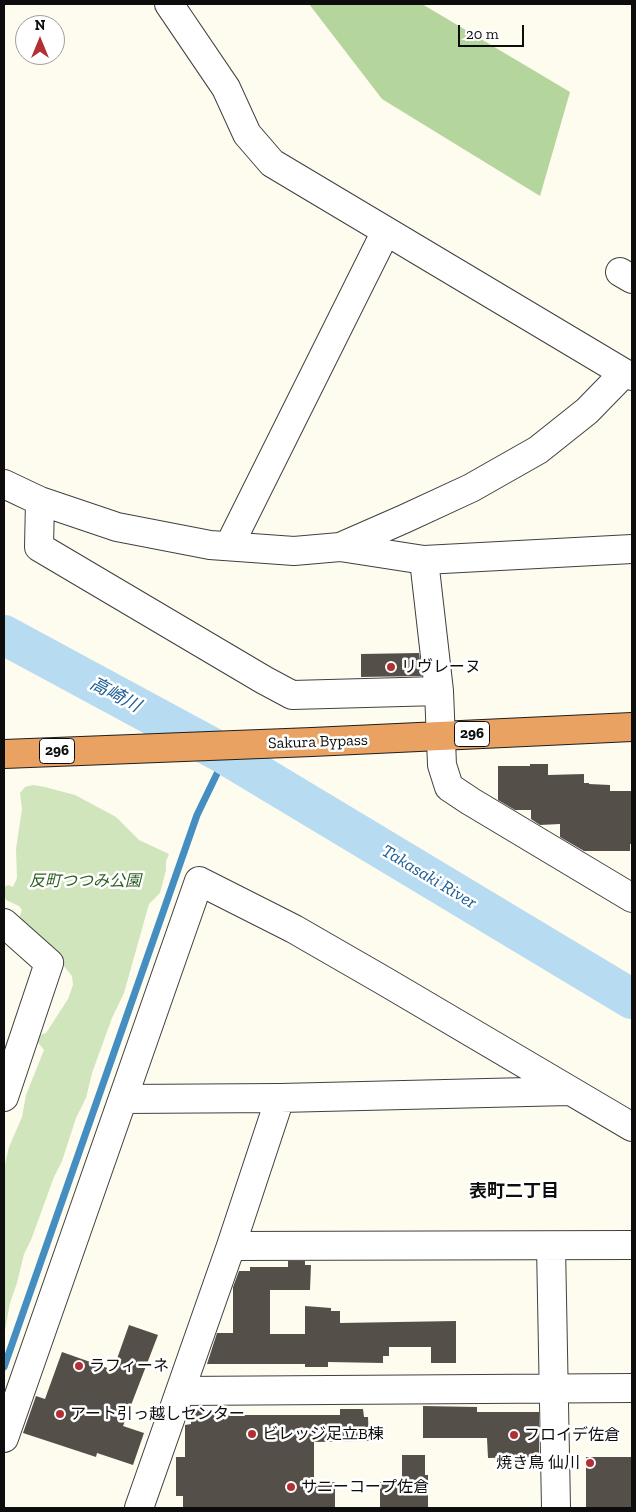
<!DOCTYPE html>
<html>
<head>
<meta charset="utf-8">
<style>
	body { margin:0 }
	#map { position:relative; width:636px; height:1512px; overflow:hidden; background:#fefbef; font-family:"Zilla Slab",serif }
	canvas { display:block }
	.frame { position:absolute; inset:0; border:5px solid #0d0d0d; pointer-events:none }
	.north { position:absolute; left:15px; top:15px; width:50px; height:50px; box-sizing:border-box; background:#fff; border:1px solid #9e9e9e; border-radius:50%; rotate:0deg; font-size:14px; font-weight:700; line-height:20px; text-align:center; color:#0d0d0d }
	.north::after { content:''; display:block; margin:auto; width:18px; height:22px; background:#b23034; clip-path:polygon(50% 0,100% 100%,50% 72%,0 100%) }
	.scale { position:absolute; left:458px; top:25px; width:66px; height:22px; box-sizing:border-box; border:2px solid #0d0d0d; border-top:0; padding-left:6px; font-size:15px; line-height:18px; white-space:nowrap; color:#0d0d0d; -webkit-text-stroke:4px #fff; paint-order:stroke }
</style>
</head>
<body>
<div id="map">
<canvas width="636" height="1512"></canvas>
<div class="frame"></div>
<div class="north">N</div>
<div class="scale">20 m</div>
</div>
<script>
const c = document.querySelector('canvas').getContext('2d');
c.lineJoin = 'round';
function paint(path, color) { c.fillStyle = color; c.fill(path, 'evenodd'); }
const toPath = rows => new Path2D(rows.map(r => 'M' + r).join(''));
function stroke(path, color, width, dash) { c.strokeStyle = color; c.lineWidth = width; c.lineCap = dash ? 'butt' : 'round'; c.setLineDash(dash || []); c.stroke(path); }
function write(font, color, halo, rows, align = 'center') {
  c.font = font + ' "Zilla Slab","Noto Sans JP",serif'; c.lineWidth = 5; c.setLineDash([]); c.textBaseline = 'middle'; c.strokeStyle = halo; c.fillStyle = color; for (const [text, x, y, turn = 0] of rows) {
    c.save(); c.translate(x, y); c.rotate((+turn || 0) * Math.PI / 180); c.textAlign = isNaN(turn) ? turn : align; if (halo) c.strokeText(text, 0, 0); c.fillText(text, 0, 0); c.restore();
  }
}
const green = toPath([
	[33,785,45,787,75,795,116,817,139,840,169,854,166,861,166,870,160,893,149,904,124,993,112,1018,92,1073,86,1098,76,1118,62,1161,54,1177,31,1240,24,1254,17,1283,10,1303,4,1336,4,1169,9,1147,22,1117,26,1095,44,1050,36,1040,36,1036,46,1033,68,999,73,985,72,976,36,932,16,927,22,910,19,906,6,900,4,894,4,887,8,885,13,887,17,878,16,849,22,809,20,793,25,787]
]);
const forest = toPath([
	[309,4,422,4,570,92,540,196,382,99]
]);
const stream = toPath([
	[4,1367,197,815,226,755]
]);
const river = toPath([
	[4,635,226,755,632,999]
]);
const building = toPath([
	[419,653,422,676,361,677,361,654],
	[530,764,548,764,548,775,584,774,584,783,589,783,589,784,610,785,610,791,632,791,632,844,630,844,630,851,584,851,560,837,560,824,540,825,531,819,531,810,515,810,498,800,498,766,530,766],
	[288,1261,305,1261,305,1265,311,1265,310,1290,270,1290,270,1334,305,1334,305,1306,331,1308,331,1311,340,1311,340,1323,456,1321,456,1363,431,1363,431,1347,389,1347,389,1356,383,1356,383,1363,328,1362,328,1367,305,1367,305,1364,207,1364,217,1333,233,1333,233,1287,239,1271,250,1271,250,1267,288,1267],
	[129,1325,158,1335,123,1426,144,1433,133,1465,97,1453,96,1457,23,1433,36,1396,45,1399,62,1352,113,1370],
	[423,1406,477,1407,477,1412,539,1412,539,1457,488,1458,487,1438,423,1438],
	[340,1409,363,1409,364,1417,368,1417,369,1441,314,1442,314,1482,335,1482,335,1507,183,1508,183,1496,176,1496,176,1457,185,1457,185,1425,191,1424,191,1410,224,1410,224,1415,340,1415],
	[402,1455,425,1455,425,1475,428,1475,428,1508,380,1508,380,1482,402,1482],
	[586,1457,632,1457,632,1508,586,1508]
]);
const minor = toPath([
	[169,4,226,88,247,134,272,163,624,373,632,376],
	[620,272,632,279],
	[4,484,40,501,39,547,264,680,292,695,439,691],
	[40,501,117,527,210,545,294,551,340,547,404,519,471,488,538,450,587,411,624,373],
	[229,546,386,231],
	[340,547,424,560,632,549],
	[424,560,439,691,442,765,449,787,470,801,632,898],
	[4,923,49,963,4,1097],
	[123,1099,280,1098,569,1091],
	[231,1246,632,1245],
	[551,1246,556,1508],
	[180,1391,632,1388],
	[4,1438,199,881,294,929,386,982,632,1127],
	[139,1508,231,1246,280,1098]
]);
const highway = toPath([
	[4,754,312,742,632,727]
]);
const markers = [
	[391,667,5,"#b23034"],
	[79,1366,5,"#b23034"],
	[60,1414,5,"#b23034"],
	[252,1434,5,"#b23034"],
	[514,1435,5,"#b23034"],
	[590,1463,5,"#b23034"],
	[291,1487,5,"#b23034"]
];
const shields = [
	[472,734,35],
	[57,751,35]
];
const shieldNames = [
	["296",472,734],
	["296",57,751]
];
const poiNames = [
	["リヴレーヌ",401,667],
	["ラフィーネ",89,1366],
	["アート引っ越しセンター",70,1414],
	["ビレッジ足立B棟",262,1434],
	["フロイデ佐倉",524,1435],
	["焼き鳥 仙川",580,1463,"right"],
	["サニーコープ佐倉",301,1487]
];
const streetNames = [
	["Sakura Bypass",318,742,-2]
];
const parkNames = [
	["反町つつみ公園",85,881]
];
const waterNames = [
	["高崎川",115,695,28],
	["Takasaki River",429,877,31]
];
const neighbourhoodNames = [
	["表町二丁目",514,1192]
];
paint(green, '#d0e5bb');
paint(forest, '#b4d59b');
stroke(stream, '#448ec2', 7);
stroke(river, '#b7dbf1', 40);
paint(building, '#554f4a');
stroke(minor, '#404040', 30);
stroke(highway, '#1e1e1e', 30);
stroke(minor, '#fff', 28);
stroke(highway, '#e9a262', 28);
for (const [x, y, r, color] of markers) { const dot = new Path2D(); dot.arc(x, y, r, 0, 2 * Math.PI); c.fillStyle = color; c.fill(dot); stroke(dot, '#fff', 2); }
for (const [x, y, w] of shields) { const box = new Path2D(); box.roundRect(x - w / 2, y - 12.5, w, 25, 4); c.fillStyle = '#fff'; c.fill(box); stroke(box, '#0d0d0d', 1); }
write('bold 15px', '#0d0d0d', null, shieldNames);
write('16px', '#0d0d0d', '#fff', poiNames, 'left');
write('16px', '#0d0d0d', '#fff', streetNames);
write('italic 16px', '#2e6023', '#fff', parkNames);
write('italic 18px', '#206095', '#fff', waterNames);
write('bold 18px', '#0d0d0d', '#fff', neighbourhoodNames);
</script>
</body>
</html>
